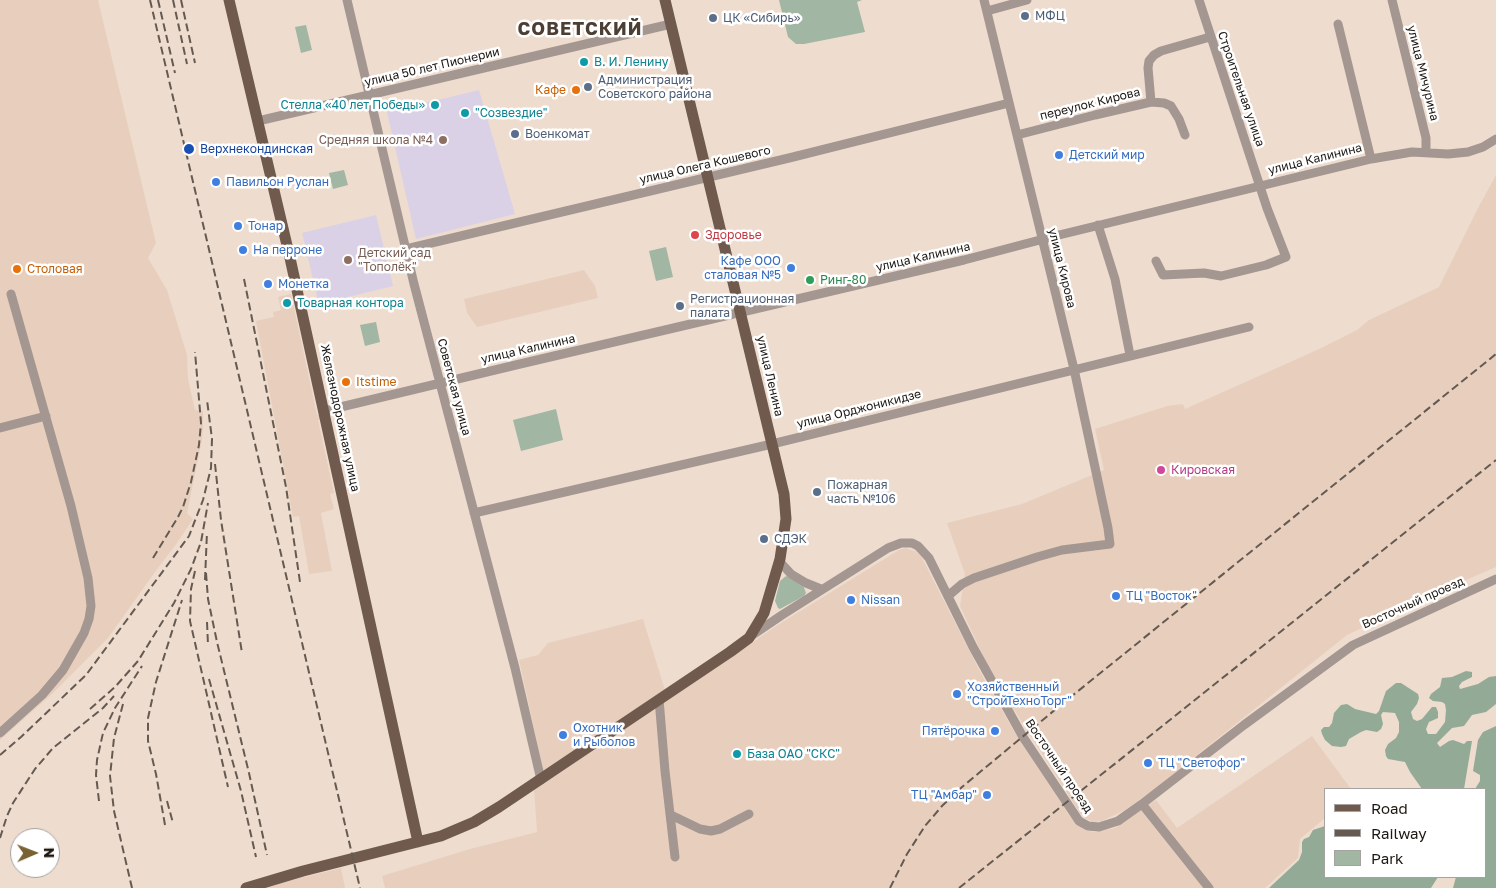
<!DOCTYPE html>
<html>
<head>
<meta charset="utf-8">
<style>
	body { margin:0 }
	#map { position:relative; width:1496px; height:888px; overflow:hidden; background:#eedcce; font-family:"Golos Text",sans-serif }
	canvas { display:block }
	.legend { position:absolute; left:1324px; top:788px; width:162px; height:90px; box-sizing:border-box; background:#fff; border:1px solid #a5a2a0; margin:0; padding:6px 9px; list-style:none; font-size:15px; color:#1d1712 }
	.legend li { display:flex; align-items:center; gap:10px; height:25px }
	.legend b { width:25px; border:1px solid #a5a2a0 }
	.north { position:absolute; left:10px; top:828px; width:50px; height:50px; box-sizing:border-box; background:#fff; border:1px solid #a5a2a0; border-radius:50%; rotate:89deg; font-size:14px; font-weight:700; line-height:20px; text-align:center; color:#1d1712 }
	.north::after { content:''; display:block; margin:auto; width:18px; height:22px; background:#796333; clip-path:polygon(50% 0,100% 100%,50% 72%,0 100%) }
</style>
</head>
<body>
<div id="map">
<canvas width="1496" height="888"></canvas>
<ul class="legend">
<li><b style="height:6px;background:#705a4e"></b>Road</li>
<li><b style="height:6px;background:#645a52"></b>Railway</li>
<li><b style="height:14px;background:#a1b6a3"></b>Park</li>
</ul>
<div class="north">N</div>
</div>
<script>
const c = document.querySelector('canvas').getContext('2d');
c.lineJoin = 'round';
function paint(path, color) { c.fillStyle = color; c.fill(path, 'evenodd'); }
const toPath = rows => new Path2D(rows.map(r => 'M' + r).join(''));
function stroke(path, color, width, dash) { c.strokeStyle = color; c.lineWidth = width; c.lineCap = dash ? 'butt' : 'round'; c.setLineDash(dash || []); c.stroke(path); }
function write(font, color, halo, rows, align = 'center') {
  c.font = font + ' "Golos Text",sans-serif'; c.lineWidth = 5; c.setLineDash([]); c.textBaseline = 'middle'; c.strokeStyle = halo; c.fillStyle = color; for (const [text, x, y, turn = 0] of rows) {
    c.save(); c.translate(x, y); c.rotate((+turn || 0) * Math.PI / 180); c.textAlign = isNaN(turn) ? turn : align; if (halo) c.strokeText(text, 0, 0); c.fillText(text, 0, 0); c.restore();
  }
}
const built = toPath([
	[0,0,98,0,156,243,148,258,167,290,187,355,188,379,195,410,203,411,203,428,202,440,187,513,193,519,177,543,155,572,108,638,53,693,0,740],
	[1496,175,1496,567,1438,592,1347,635,1157,787,1125,810,1102,821,1094,822,1086,819,1079,812,1009,702,984,658,960,606,965,574,947,523,1022,504,1104,470,1095,429,1167,406,1183,404,1185,409,1317,350,1357,330,1369,320,1439,287,1478,208],
	[584,270,595,286,598,298,477,327,467,313,464,299],
	[291,294,317,415,320,415,321,420,318,420,334,493,330,494,334,509,321,513,332,571,309,574,299,516,293,517,256,321,274,317,273,312,281,310,278,297],
	[905,548,915,551,921,556,986,683,1014,731,1071,818,1085,830,1095,832,1115,828,1156,800,1177,828,1312,736,1351,789,1325,789,1325,818,1300,839,1298,858,1265,888,385,888,382,876,470,849,537,832,534,790,781,623,899,550],
	[643,619,665,690,544,774,519,660,538,655,548,643],
	[341,868,345,888,260,888]
]);
const education = toPath([
	[479,90,515,214,416,239,387,112,429,102,431,110,439,108,438,100],
	[376,215,393,286,319,304,302,233]
]);
const green = toPath([
	[779,0,862,0,857,2,865,32,804,44,796,44,788,37],
	[306,25,312,50,301,53,295,27],
	[344,170,348,185,333,189,329,173],
	[666,247,673,277,656,281,649,251],
	[376,322,380,342,365,346,360,325],
	[556,409,563,440,521,451,513,420],
	[786,576,803,585,806,593,804,596,780,609,778,608,775,601,780,581]
]);
const forest = toPath([
	[1466,671,1472,672,1472,677,1462,682,1459,686,1460,689,1478,684,1489,677,1496,676,1496,704,1486,712,1472,715,1464,726,1452,728,1437,743,1440,747,1449,741,1453,740,1464,744,1467,741,1472,741,1464,789,1422,789,1410,772,1405,762,1388,759,1386,756,1385,750,1388,744,1396,738,1399,732,1399,722,1395,713,1383,712,1381,715,1383,724,1381,729,1377,732,1366,730,1361,732,1349,739,1346,746,1341,747,1332,746,1325,740,1322,734,1321,730,1324,727,1329,727,1332,723,1334,713,1341,705,1347,704,1355,709,1376,714,1379,711,1386,691,1396,683,1401,683,1418,694,1419,698,1417,704,1411,712,1413,719,1417,721,1422,719,1432,707,1436,707,1438,712,1438,718,1429,722,1426,729,1428,734,1436,734,1445,722,1446,710,1445,704,1442,702,1433,701,1429,698,1431,694,1440,687,1442,678,1452,677],
	[1496,726,1496,888,1453,888,1456,877,1485,877,1485,789,1475,789,1480,781,1480,775,1473,771,1478,740,1483,732],
	[1325,826,1325,877,1438,877,1431,888,1269,888,1299,860,1302,852,1302,842,1304,839,1309,837,1313,830]
]);
const minor = toPath([
	[347,0,414,284,515,668,541,780],
	[1392,0,1426,138,1426,152],
	[987,11,1027,0],
	[1338,24,1371,159],
	[1151,102,1164,103,1171,106,1179,119,1185,135],
	[258,121,671,24],
	[1017,135,1095,115,1151,102,1148,68,1149,61,1154,55,1161,51,1210,37],
	[1098,225,1115,279,1130,355],
	[406,249,789,158,1009,103],
	[1156,261,1163,275,1204,273,1221,276,1266,265,1286,257,1267,208,1199,0],
	[324,411,520,364,964,260,1055,236,1371,159,1412,152,1448,154,1468,152,1483,147,1496,139],
	[0,428,46,416],
	[474,513,772,444,1249,327],
	[780,562,791,574,806,583,821,589],
	[948,596,962,584,974,578,1037,557,1062,550,1110,544,1108,528,1074,369,984,0],
	[751,636,782,615,888,548,901,543,912,543,918,546,929,558,973,647,1023,737,1079,821,1088,826,1099,827,1118,821,1142,804,1244,725,1353,645,1496,579],
	[659,699,665,771,675,857],
	[0,733,42,695,63,670,84,633,89,619,91,606,88,578,71,506,11,294],
	[1142,804,1209,888],
	[671,815,700,829,711,831,720,829,749,814]
]);
const major = toPath([
	[229,0,290,258,418,842],
	[246,888,303,871,441,836,474,822,499,807,730,652,749,638,764,613,780,559,786,519,784,494,665,0]
]);
const rail = toPath([
	[150,0,360,888],
	[158,0,175,73],
	[173,0,187,64],
	[181,0,195,63],
	[244,279,286,487,300,582],
	[215,464,221,520,242,653],
	[153,558,178,517,183,507,191,482,199,445,201,423,195,352],
	[195,571,191,589,190,621,228,787],
	[206,573,208,599,217,642,249,773,267,855],
	[205,580,207,532],
	[207,622,208,645],
	[209,679,241,791,256,857],
	[123,704,114,738,110,776,114,811,132,888],
	[90,709,115,687,138,661,174,603,191,569,201,542,208,503],
	[0,755,21,737,86,675,189,536,203,500,211,468,212,439,207,400],
	[99,801,96,775,97,760,103,733,115,708,142,666],
	[167,801,173,823],
	[165,825,156,774,148,741,148,718,156,682,182,600],
	[0,838,7,816,13,803,35,769,53,748,103,708,114,696],
	[890,888,907,854,925,826,942,806,962,787,1062,704,1496,354],
	[959,888,1496,460]
]);
const markers = [
	[1025,16,5,"#5c6f8a"],
	[713,18,5,"#5c6f8a"],
	[584,62,5,"#0f9aa8"],
	[588,87,5,"#5c6f8a"],
	[576,90,5,"#e8710a"],
	[435,105,5,"#0f9aa8"],
	[465,113,5,"#0f9aa8"],
	[515,134,5,"#5c6f8a"],
	[443,140,5,"#8d6e63"],
	[189,149,6,"#1a4fb4"],
	[1059,155,5,"#3f7fe0"],
	[216,182,5,"#3f7fe0"],
	[238,226,5,"#3f7fe0"],
	[695,235,5,"#e0444e"],
	[243,250,5,"#3f7fe0"],
	[348,260,5,"#8d6e63"],
	[791,268,5,"#3f7fe0"],
	[17,269,5,"#e8710a"],
	[810,280,5,"#2e9e5b"],
	[268,284,5,"#3f7fe0"],
	[287,303,5,"#0f9aa8"],
	[680,306,5,"#5c6f8a"],
	[346,382,5,"#e8710a"],
	[1161,470,5,"#d1479c"],
	[817,492,5,"#5c6f8a"],
	[764,539,5,"#5c6f8a"],
	[1116,596,5,"#3f7fe0"],
	[851,600,5,"#3f7fe0"],
	[957,694,5,"#3f7fe0"],
	[995,731,5,"#3f7fe0"],
	[563,735,5,"#3f7fe0"],
	[737,754,5,"#0f9aa8"],
	[1148,763,5,"#3f7fe0"],
	[987,795,5,"#3f7fe0"]
];
const serviceNames = [
	["МФЦ",1035,16],
	["ЦК «Сибирь»",723,18],
	["Администрация",598,80],
	["Советского района",598,94],
	["Военкомат",525,134],
	["Регистрационная",690,299],
	["палата",690,313],
	["Пожарная",827,485],
	["часть №106",827,499],
	["СДЭК",774,539]
];
const cultureNames = [
	["В. И. Ленину",594,62],
	["Стелла «40 лет Победы»",425,105,"right"],
	["\"Созвездие\"",475,113],
	["Товарная контора",297,303],
	["База ОАО \"СКС\"",747,754]
];
const streetNames = [
	["улица 50 лет Пионерии",432,67,-13],
	["улица Мичурина",1423,73,76],
	["Строительная улица",1241,89,71],
	["переулок Кирова",1090,104,-14],
	["улица Калинина",1315,159,-14],
	["улица Олега Кошевого",705,165,-13],
	["улица Калинина",923,257,-13],
	["улица Кирова",1062,268,76],
	["улица Калинина",528,349,-13],
	["улица Ленина",770,376,77],
	["Советская улица",454,387,75],
	["улица Орджоникидзе",859,409,-14],
	["Железнодорожная улица",340,418,78],
	["Восточный проезд",1413,603,-24],
	["Восточный проезд",1059,766,56]
];
const foodNames = [
	["Кафе",566,90,"right"],
	["Столовая",27,269],
	["Itstime",356,382]
];
const educationNames = [
	["Средняя школа №4",433,140],
	["Детский сад",358,253,"left"],
	["\"Тополёк\"",358,267,"left"]
];
const transitNames = [
	["Верхнекондинская",200,149]
];
const shopNames = [
	["Детский мир",1069,155],
	["Павильон Руслан",226,182],
	["Тонар",248,226],
	["На перроне",253,250],
	["Кафе ООО",781,261,"right"],
	["сталовая №5",781,275,"right"],
	["Монетка",278,284],
	["ТЦ \"Восток\"",1126,596],
	["Nissan",861,600],
	["Хозяйственный",967,687],
	["\"СтройТехноТорг\"",967,701],
	["Охотник",573,728],
	["и Рыболов",573,742],
	["Пятёрочка",985,731,"right"],
	["ТЦ \"Светофор\"",1158,763],
	["ТЦ \"Амбар\"",977,795,"right"]
];
const healthNames = [
	["Здоровье",705,235]
];
const leisureNames = [
	["Ринг-80",820,280]
];
const hotelNames = [
	["Кировская",1171,470]
];
const districtNames = [
	["СОВЕТСКИЙ",580,29]
];
paint(built, '#e8cfbd');
paint(education, '#dad1e6');
paint(green, '#a1b6a3');
paint(forest, '#93ab96');
stroke(minor, '#a49690', 9);
stroke(major, '#705a4e', 11);
stroke(rail, '#645a52', 2, [8, 4]);
for (const [x, y, r, color] of markers) { const dot = new Path2D(); dot.arc(x, y, r, 0, 2 * Math.PI); c.fillStyle = color; c.fill(dot); stroke(dot, '#fff', 2); }
write('12px', '#4e5e75', '#fff', serviceNames, 'left');
write('12px', '#0d838f', '#fff', cultureNames, 'left');
write('12px', '#1d1712', '#fff', streetNames);
write('12px', '#c56008', '#fff', foodNames, 'left');
write('12px', '#785e54', '#fff', educationNames, 'right');
write('12px', '#164399', '#fff', transitNames, 'left');
write('12px', '#366cbe', '#fff', shopNames, 'left');
write('12px', '#be3a42', '#fff', healthNames, 'left');
write('12px', '#27864d', '#fff', leisureNames, 'left');
write('12px', '#b23c85', '#fff', hotelNames, 'left');
c.letterSpacing = '1px';
write('bold 18px', '#4d3e33', '#fff', districtNames);
c.letterSpacing = '0px';
</script>
</body>
</html>
